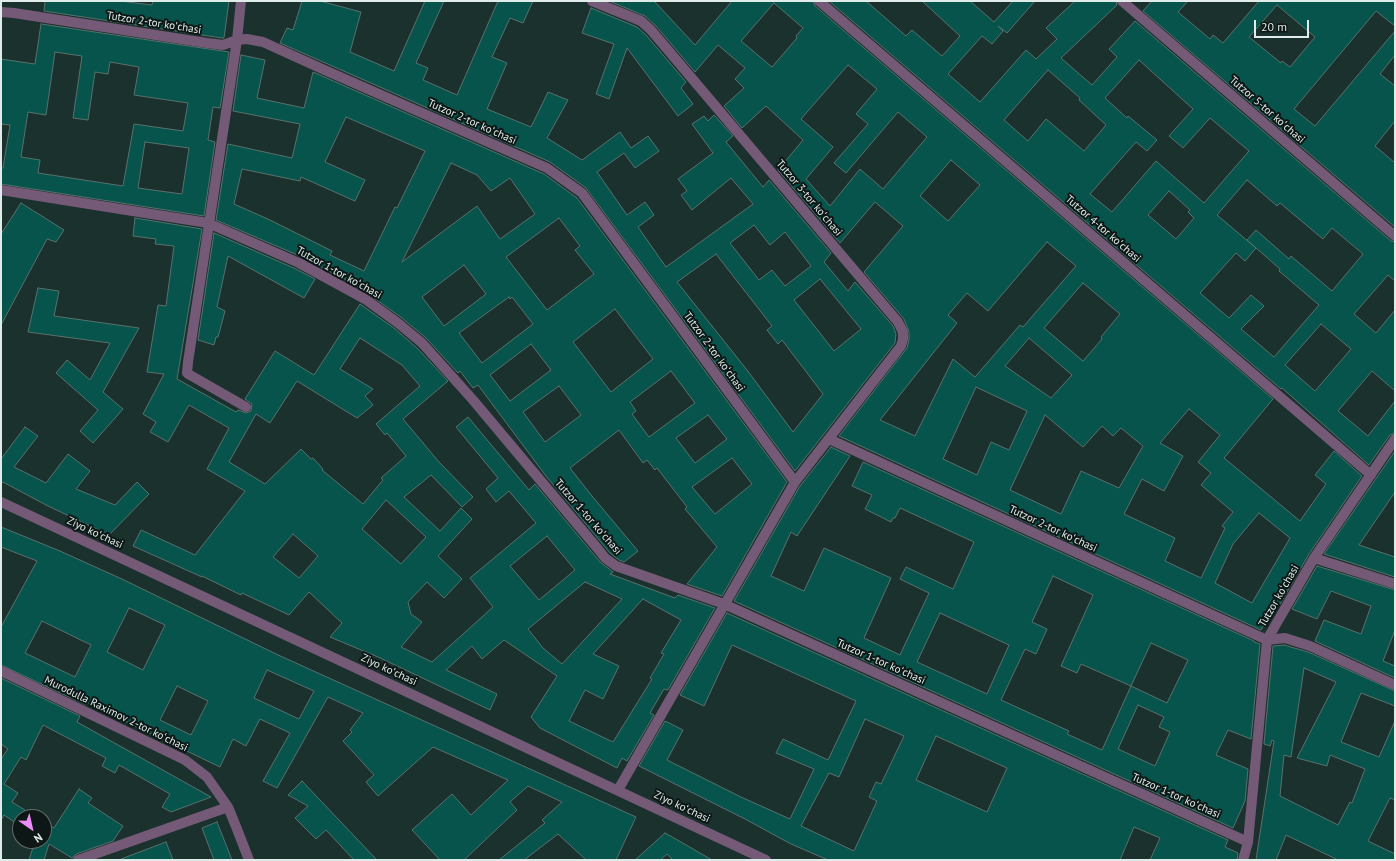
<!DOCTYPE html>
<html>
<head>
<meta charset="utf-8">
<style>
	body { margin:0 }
	#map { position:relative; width:1396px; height:861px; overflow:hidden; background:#1b312d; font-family:"PT Sans",sans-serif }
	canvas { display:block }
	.frame { position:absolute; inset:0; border:2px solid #dfece9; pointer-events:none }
	.north { position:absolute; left:12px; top:809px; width:40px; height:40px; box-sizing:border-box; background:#0d1715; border:1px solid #616c6a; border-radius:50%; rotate:146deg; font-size:11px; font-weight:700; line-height:16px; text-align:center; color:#dfece9 }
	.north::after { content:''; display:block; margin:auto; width:14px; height:18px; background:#ed8cf9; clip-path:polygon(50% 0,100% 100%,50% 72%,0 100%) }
	.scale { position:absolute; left:1254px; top:20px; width:55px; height:18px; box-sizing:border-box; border:2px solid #dfece9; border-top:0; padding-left:5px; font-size:12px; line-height:14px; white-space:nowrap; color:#dfece9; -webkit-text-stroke:3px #0d1715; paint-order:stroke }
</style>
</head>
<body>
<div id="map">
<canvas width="1396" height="861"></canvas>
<div class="frame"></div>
<div class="north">N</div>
<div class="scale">20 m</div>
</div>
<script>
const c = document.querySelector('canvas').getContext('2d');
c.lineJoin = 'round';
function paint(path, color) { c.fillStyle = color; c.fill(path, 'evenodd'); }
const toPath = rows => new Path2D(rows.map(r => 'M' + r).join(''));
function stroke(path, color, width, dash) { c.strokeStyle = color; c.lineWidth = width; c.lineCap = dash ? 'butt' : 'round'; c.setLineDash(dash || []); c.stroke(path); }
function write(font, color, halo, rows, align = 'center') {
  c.font = font + ' "PT Sans",sans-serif'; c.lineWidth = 4; c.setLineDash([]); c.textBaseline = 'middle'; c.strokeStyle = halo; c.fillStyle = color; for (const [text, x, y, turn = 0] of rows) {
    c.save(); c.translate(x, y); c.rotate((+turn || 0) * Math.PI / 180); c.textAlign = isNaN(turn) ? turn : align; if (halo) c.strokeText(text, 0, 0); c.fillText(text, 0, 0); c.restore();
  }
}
const building = toPath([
	[45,1,120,1,152,5,153,1,229,1,224,38,222,38,44,11,45,1],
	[302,1,320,1,361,12,350,52,394,71,425,1,444,1,416,63,428,68,423,80,457,95,498,1,533,1,523,23,510,18,492,57,507,63,487,109,531,127,548,92,568,100,547,138,582,160,620,132,631,148,648,136,659,151,635,168,624,153,597,172,627,215,645,202,654,215,638,227,666,267,753,204,731,178,692,210,681,195,687,191,678,179,713,153,692,124,704,116,708,121,714,115,733,136,726,142,763,187,769,180,831,253,824,262,848,291,855,282,893,326,896,334,895,343,795,471,586,188,550,162,280,43,287,28,293,30,302,1],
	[754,225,770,245,785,232,811,266,785,286,772,270,759,280,730,243,754,225],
	[716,254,772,326,767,330,778,344,782,340,823,394,793,432,747,370,677,282,716,254],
	[820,279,861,329,834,351,794,300,820,279],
	[609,1,654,1,695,45,732,1,813,1,815,6,1273,399,1224,458,1300,521,1326,484,1315,475,1334,451,1362,476,1309,554,1280,604,1277,603,1261,630,839,436,907,348,909,339,909,332,904,319,864,272,903,226,875,202,840,243,778,170,803,140,766,106,742,128,724,106,744,88,735,79,745,68,718,45,695,72,656,26,645,16,609,1],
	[774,3,803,28,796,36,797,38,772,67,741,41,774,3],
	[848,65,877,89,856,114,868,124,834,163,846,173,898,112,927,137,883,189,860,169,830,206,806,179,833,147,801,119,848,65],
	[951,160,980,185,948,221,920,196,951,160],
	[1047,242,1076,266,1023,327,1020,325,975,377,953,359,915,436,880,420,957,323,948,315,967,293,988,311,1047,242],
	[1083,283,1120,314,1101,337,1102,339,1083,361,1044,328,1083,283],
	[1029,338,1072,375,1051,398,1005,366,1029,338],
	[976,387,1027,411,1009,450,991,442,977,475,943,459,976,387],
	[1189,409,1220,435,1198,462,1211,473,1201,485,1233,512,1222,526,1225,528,1201,578,1165,561,1175,538,1124,514,1142,479,1164,491,1183,456,1160,443,1189,409],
	[1045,415,1083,447,1102,426,1113,436,1121,428,1143,446,1119,488,1081,471,1061,514,1010,490,1045,415],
	[1259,513,1290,538,1252,603,1215,583,1233,544,1259,513],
	[829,1,866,1,906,36,912,30,942,56,960,36,922,1,970,1,994,22,1013,1,1035,1,1007,33,998,26,1003,31,992,44,982,36,948,74,980,102,1026,50,1036,59,1057,39,1046,28,1075,1,1116,1,1117,5,1061,58,1092,85,1117,57,1109,49,1135,21,1391,241,1395,242,1395,281,1388,275,1354,314,1376,333,1395,310,1395,391,1372,371,1338,411,1368,436,1395,401,1395,433,1390,435,1369,465,1282,388,1281,389,829,1],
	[1139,60,1193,109,1169,136,1183,148,1210,118,1249,151,1204,203,1156,161,1112,212,1090,194,1136,142,1147,151,1157,140,1128,116,1127,118,1105,98,1139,60],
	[1048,70,1080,98,1079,100,1106,125,1084,151,1046,119,1028,141,1004,120,1048,70],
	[1247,180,1277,206,1280,203,1323,239,1332,228,1363,254,1332,291,1291,256,1289,259,1256,230,1247,240,1280,269,1279,271,1319,305,1274,357,1241,329,1264,306,1251,295,1229,318,1200,293,1236,253,1245,261,1256,248,1217,215,1247,180],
	[1169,191,1190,210,1188,212,1194,218,1176,239,1148,215,1169,191],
	[1321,324,1351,349,1315,391,1285,365,1321,324],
	[1152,1,1188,1,1178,12,1210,39,1213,35,1223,43,1259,1,1395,1,1395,26,1376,11,1294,109,1315,126,1395,31,1395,55,1380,74,1395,86,1395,121,1375,146,1395,163,1395,227,1143,11,1152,1],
	[1277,5,1315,37,1290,67,1282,61,1281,63,1249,37,1277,5],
	[591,8,637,27,646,35,686,82,681,88,693,104,678,116,627,48,609,99,596,94,614,44,582,33,591,8],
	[41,24,229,52,220,108,213,107,208,140,215,142,204,216,1,184,1,168,3,168,10,125,1,124,1,59,35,64,41,24],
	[55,52,82,56,73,118,88,120,95,72,108,74,110,62,139,67,134,95,188,103,183,131,134,124,123,186,38,173,40,160,21,157,28,112,46,115,55,52],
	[145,142,189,148,182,194,138,188,145,142],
	[241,55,265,60,257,98,304,108,313,72,544,174,577,198,787,482,722,596,687,584,717,547,685,509,687,507,657,468,655,470,647,460,643,463,619,430,570,468,592,496,638,551,624,562,619,560,610,553,546,476,478,385,473,388,460,371,458,373,426,338,402,318,367,293,368,291,302,257,216,220,228,144,292,158,300,124,233,111,241,55],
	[346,117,425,151,397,208,395,207,364,271,330,255,332,251,270,220,234,204,242,169,300,181,301,177,355,201,365,180,325,162,346,117],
	[451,163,477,175,491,191,510,178,535,214,500,239,477,206,402,262,451,163],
	[559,218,580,246,575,250,594,274,547,310,506,257,559,218],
	[464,265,486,294,444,326,422,297,464,265],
	[509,297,510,299,512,297,533,324,482,363,459,333,509,297],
	[615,309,653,359,611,392,573,342,615,309],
	[531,344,551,370,510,401,490,375,531,344],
	[671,371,695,403,649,437,632,414,636,411,630,402,671,371],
	[559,386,581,415,545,442,523,412,559,386],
	[708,415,727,439,695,463,676,438,708,415],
	[732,458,752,484,715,514,692,487,732,458],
	[21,203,64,230,56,242,47,239,1,325,1,234,21,203],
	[135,218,202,229,177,379,236,412,238,410,246,413,251,411,252,404,245,399,275,351,314,375,360,304,394,328,417,348,448,381,403,419,439,462,473,497,462,507,431,475,404,497,440,531,461,508,472,519,438,556,462,579,444,598,427,582,408,602,411,614,422,622,401,647,432,662,493,607,470,578,536,523,509,491,496,502,486,489,498,478,456,427,468,417,529,490,535,484,600,562,613,572,610,574,675,598,678,595,715,608,668,690,664,689,650,713,654,715,627,761,622,758,617,768,540,728,531,717,557,676,504,640,482,659,472,646,446,670,497,694,490,710,378,657,330,637,342,623,309,592,289,615,242,593,241,595,202,576,202,577,133,546,141,530,195,555,245,491,207,469,229,428,189,405,168,442,150,432,156,422,143,414,164,374,147,372,158,305,166,306,174,246,155,244,156,239,133,236,135,218],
	[360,338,402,365,420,386,376,424,385,435,387,433,406,456,381,478,383,480,363,504,322,470,323,469,313,458,311,459,301,449,265,484,229,462,256,414,270,423,297,381,357,418,373,405,365,396,373,389,340,369,360,338],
	[386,500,426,537,401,564,362,529,386,500],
	[293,534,318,556,299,578,273,557,293,534],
	[547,536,575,570,539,600,510,566,547,536],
	[585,582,622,599,562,664,543,648,528,629,585,582],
	[643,599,681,620,661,653,664,654,650,678,652,679,613,742,569,721,585,690,603,699,619,666,593,654,643,599],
	[214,233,296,269,315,279,304,298,228,256,217,307,225,311,218,337,216,337,214,345,198,340,214,233],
	[38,288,59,291,54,316,139,328,103,392,123,409,93,443,80,431,98,410,56,373,67,360,90,380,110,343,28,332,38,288],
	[25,427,38,436,14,467,46,483,68,454,90,471,76,489,115,505,137,482,149,494,109,535,46,505,3,482,1,484,1,459,25,427],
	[831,447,850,456,797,536,791,532,771,576,804,591,824,548,891,578,864,638,900,655,929,593,900,579,906,567,953,589,974,542,900,508,895,518,893,518,891,522,865,509,872,495,852,486,863,462,1254,641,1254,642,1260,644,1251,739,1228,730,1216,755,1248,769,1245,801,1233,828,734,601,800,486,831,447],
	[1053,576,1093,595,1061,666,1077,673,1081,664,1131,686,1102,750,1067,734,1069,731,1001,700,1025,649,1036,654,1047,629,1032,622,1053,576],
	[940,613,1009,645,987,694,917,662,940,613],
	[1151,643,1188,660,1167,703,1131,686,1151,643],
	[1138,705,1164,717,1159,727,1170,732,1155,766,1118,749,1138,705],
	[1395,451,1395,492,1359,545,1395,557,1395,577,1324,554,1395,451],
	[1,527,60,551,124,580,276,654,636,817,616,860,586,860,558,834,524,860,499,860,545,823,542,820,562,802,528,786,510,802,517,810,464,860,440,860,412,830,452,794,471,815,508,780,433,747,378,796,366,782,374,775,343,741,352,732,350,730,363,713,328,697,277,788,263,781,290,733,260,719,246,746,233,739,220,767,87,703,86,705,1,665,1,627,37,561,1,547,1,527],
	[129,608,165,625,143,670,107,652,129,608],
	[42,621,91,645,75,677,25,653,42,621],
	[267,670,314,691,299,719,254,698,267,670],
	[177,686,208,701,191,735,160,720,177,686],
	[1317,566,1395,590,1395,630,1383,661,1395,666,1395,678,1315,641,1324,620,1361,634,1371,606,1331,591,1317,619,1292,609,1317,566],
	[727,613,1228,840,1225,847,1238,853,1237,860,1150,860,1160,838,1134,827,1120,860,828,860,791,844,745,819,639,766,665,721,683,730,667,760,741,797,790,819,814,769,776,753,783,739,828,760,856,701,732,645,704,706,680,695,727,613],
	[865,719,904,736,881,784,876,782,869,797,877,801,854,851,801,826,829,773,839,777,865,719],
	[936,736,1007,768,987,812,916,780,936,736],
	[1284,645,1308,652,1395,691,1395,706,1361,693,1341,742,1379,757,1395,721,1395,800,1390,798,1368,841,1395,854,1395,860,1338,860,1286,835,1276,860,1256,860,1274,741,1272,740,1270,746,1264,744,1273,646,1284,645],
	[1304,668,1336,682,1297,758,1327,766,1330,755,1365,769,1352,803,1350,802,1338,825,1280,796,1284,755,1291,757,1304,668],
	[1,678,80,716,77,722,211,797,171,812,162,807,170,794,119,765,115,773,102,766,106,758,43,725,26,760,21,757,4,784,18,793,12,802,36,817,20,817,20,826,4,815,1,820,1,759,8,749,1,744,1,678],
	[302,781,338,819,377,860,354,860,326,830,316,839,295,818,308,806,288,795,302,781],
	[79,789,92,798,88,803,123,826,113,841,76,854,72,858,49,844,44,860,29,860,35,841,44,841,44,822,54,828,79,789],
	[217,822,232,860,214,860,202,828,217,822],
	[665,833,681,842,712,860,673,860,667,854,660,860,635,860,665,833],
	[166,842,173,860,121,860,121,859,166,842]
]);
const service = toPath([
	[188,362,187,373,190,375,246,407],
	[1267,640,1285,638,1310,646,1395,685]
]);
const minor = toPath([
	[592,1,641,21,651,30,898,322,903,332,903,339,901,346,795,482,618,790],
	[819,1,1371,475],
	[1122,1,1395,236],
	[1,12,14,13,207,43,223,45,237,40,247,39,263,42,329,72,547,168,582,193,795,482],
	[1,190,208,223,299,263,365,299,398,323,422,343,473,400,598,549,605,558,616,566,724,604,1248,842],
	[188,362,237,40,241,1],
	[829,439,1267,640],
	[1314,558,1395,584],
	[1,671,185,760,207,777,228,807,237,829,249,860],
	[78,860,228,807],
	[1243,860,1248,842,1267,640,1314,558,1395,439]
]);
const tertiary = toPath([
	[1,502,766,860]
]);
const streetNames = [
	["Tutzor 2-tor koʻchasi",154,23,9],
	["Tutzor 5-tor koʻchasi",1267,110,41],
	["Tutzor 2-tor koʻchasi",472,122,24],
	["Tutzor 3-tor koʻchasi",809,198,50],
	["Tutzor 4-tor koʻchasi",1103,229,41],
	["Tutzor 1-tor koʻchasi",339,273,29],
	["Tutzor 2-tor koʻchasi",714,352,54],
	["Tutzor 1-tor koʻchasi",588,517,49],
	["Tutzor 2-tor koʻchasi",1053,529,25],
	["Ziyo koʻchasi",95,533,25],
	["Tutzor koʻchasi",1279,596,-60],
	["Tutzor 1-tor koʻchasi",881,662,24],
	["Ziyo koʻchasi",389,670,25],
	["Murodulla Raximov 2-tor koʻchasi",116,714,26],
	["Tutzor 1-tor koʻchasi",1176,796,24],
	["Ziyo koʻchasi",682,807,25]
];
paint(building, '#07544c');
stroke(building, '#59716d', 1);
stroke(service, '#755a78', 10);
stroke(minor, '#755a78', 10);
stroke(tertiary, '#755a78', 10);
write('11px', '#dfece9', '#0d1715', streetNames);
</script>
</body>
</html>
